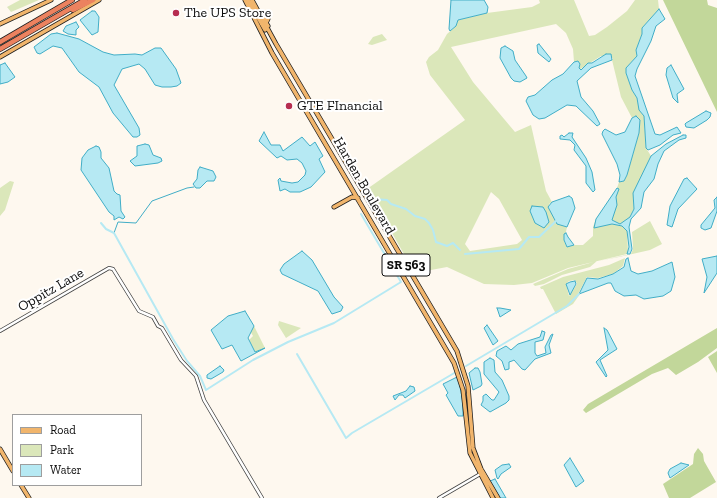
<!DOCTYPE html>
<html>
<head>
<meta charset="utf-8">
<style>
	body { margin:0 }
	#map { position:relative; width:717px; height:498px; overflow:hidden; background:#fef8ef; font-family:"Zilla Slab",serif }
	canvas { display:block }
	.legend { position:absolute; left:12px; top:414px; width:130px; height:72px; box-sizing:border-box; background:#fff; border:1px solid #9e9e9e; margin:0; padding:5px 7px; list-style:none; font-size:12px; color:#0d0d0d }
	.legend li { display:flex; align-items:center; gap:8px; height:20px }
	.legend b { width:20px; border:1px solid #9e9e9e }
</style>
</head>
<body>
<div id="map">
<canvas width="717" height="498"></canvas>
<ul class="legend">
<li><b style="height:5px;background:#f1b56c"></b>Road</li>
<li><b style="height:11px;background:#dbe7ba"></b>Park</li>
<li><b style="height:11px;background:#b6e9f3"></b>Water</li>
</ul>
</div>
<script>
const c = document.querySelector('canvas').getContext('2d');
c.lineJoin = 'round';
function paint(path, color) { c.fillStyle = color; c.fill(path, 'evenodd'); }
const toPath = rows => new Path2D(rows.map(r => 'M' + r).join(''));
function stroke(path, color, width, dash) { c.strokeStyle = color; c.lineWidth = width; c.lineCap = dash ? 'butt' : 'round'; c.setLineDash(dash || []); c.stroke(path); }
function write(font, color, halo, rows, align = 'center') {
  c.font = font + ' "Zilla Slab",serif'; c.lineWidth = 4; c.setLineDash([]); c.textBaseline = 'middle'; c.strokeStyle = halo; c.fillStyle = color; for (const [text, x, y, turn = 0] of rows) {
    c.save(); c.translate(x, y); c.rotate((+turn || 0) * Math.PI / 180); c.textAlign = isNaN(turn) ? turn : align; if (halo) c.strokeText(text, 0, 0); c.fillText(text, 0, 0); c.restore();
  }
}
const green = toPath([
	[20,0,39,0,11,12,7,7],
	[539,0,574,0,589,36,595,35,607,27,627,11,635,0,658,0,659,9,642,28,642,34,636,50,637,56,626,68,626,73,632,90,637,98,639,109,644,116,646,148,651,156,633,199,634,209,630,217,627,231,628,252,627,254,568,268,532,283,514,285,484,284,447,267,431,270,417,277,367,189,465,120,430,75,426,62,429,57,438,50,447,34,456,26,458,20,487,13,532,7,540,3],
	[556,24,566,33,573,49,574,62,578,61,579,70,601,56,613,58,612,60,621,97,632,118,636,116,639,133,627,175,624,181,619,182,617,188,596,219,593,227,593,236,583,245,574,245,567,247,564,241,567,227,557,223,549,204,552,202,546,191,531,125,515,132,473,82,451,47],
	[491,192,499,199,522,240,517,244,470,251,465,244],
	[382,34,387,40,372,45,368,44,373,37],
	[10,181,14,182,5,210,0,216,0,188],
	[650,221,662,244,650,250,619,257,598,261,631,254,633,249,632,232],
	[625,258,623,266,613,274,598,278,587,277,578,294,580,294,573,304,556,314,543,289,541,289,540,287,563,277,609,265],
	[575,280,577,284,569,296,566,284,569,281],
	[597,261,590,267,562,275,544,284,535,286,533,284,568,269],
	[279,321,301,328,286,338,278,325],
	[254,326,265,348,255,352,249,340,253,336,250,331]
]);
const forest = toPath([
	[663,0,707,0,708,5,717,8,717,112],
	[717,328,717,348,698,362,676,375,668,368,652,374,586,413,583,410,588,404],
	[717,351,717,373,708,357],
	[698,448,703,454,704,461,716,482,690,498,669,498,663,484,693,464,694,454]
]);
const water = toPath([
	[451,0,484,0,488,7,487,13,458,20,456,26,450,31,449,29,451,0],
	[659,9,665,19,656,26,651,41,637,69,635,76,655,134,660,135,677,127,681,133,673,135,660,145,648,150,646,148,644,116,639,110,637,98,632,90,626,73,626,68,637,56,636,50,642,34,642,28,659,9],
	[92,11,95,11,99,17,98,32,92,35,80,20,92,11],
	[76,22,79,27,76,30,76,35,68,34,63,31,66,26,76,22],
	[57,33,79,39,103,52,114,55,135,54,142,55,155,48,161,48,176,69,181,83,177,86,171,87,162,87,155,85,145,69,139,64,122,69,114,85,139,128,140,135,137,137,133,137,113,113,99,87,79,72,62,48,53,46,40,54,37,53,34,47,51,34,57,33],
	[539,44,551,59,549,62,538,53,537,45,539,44],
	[505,46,513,51,515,60,526,76,527,78,520,82,514,81,511,78,500,58,501,48,505,46],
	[606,54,611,54,612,60,591,68,577,81,581,97,593,111,600,124,597,126,576,106,567,105,545,118,539,119,533,115,526,101,528,97,535,95,552,80,563,74,574,62,578,61,580,64,579,68,581,70,588,63,592,63,606,54],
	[5,63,15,77,8,82,0,84,0,65,5,63],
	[671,65,684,89,677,94,678,103,673,98,666,75,667,68,671,65],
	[706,111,711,113,710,117,707,120,694,128,686,127,685,124,686,123,706,111],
	[636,116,640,120,639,133,627,175,624,181,619,182,620,175,617,164,602,134,603,131,605,129,616,135,625,132,632,118,636,116],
	[264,132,271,145,280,145,283,151,302,137,310,146,315,142,323,156,319,159,325,172,311,187,300,192,290,192,285,189,280,191,278,180,280,178,281,181,292,183,298,182,305,175,306,171,302,163,297,159,287,160,281,156,277,158,259,141,264,132],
	[569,133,573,133,572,137,586,158,592,172,595,190,593,192,586,183,586,166,574,150,575,145,570,140,560,139,560,136,562,135,564,137,569,133],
	[683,135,686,135,686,138,679,140,664,151,658,164,654,179,644,192,641,208,631,219,629,227,632,249,630,254,627,254,629,247,627,231,622,226,612,224,594,228,596,219,617,188,619,189,616,197,617,205,612,220,620,224,630,217,634,209,633,193,651,156,666,144,683,135],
	[145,144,149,145,153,155,161,158,162,161,158,163,135,166,130,161,137,156,137,146,145,144],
	[96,146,99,147,101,152,101,158,109,168,114,191,117,194,120,195,121,211,125,217,123,219,119,217,114,220,114,216,109,212,81,170,82,158,88,150,96,146],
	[200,167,213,171,216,177,214,181,207,181,200,188,196,188,193,184,197,179,198,170,200,167],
	[687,178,697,189,678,209,672,227,667,225,670,206,684,179,687,178],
	[569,196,572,198,575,208,567,227,557,224,548,207,552,202,569,196],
	[717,197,717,211,711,228,705,230,701,228,701,225,715,208,714,200,717,197],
	[532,206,543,207,546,212,549,222,544,228,535,223,530,211,532,206],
	[566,233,568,237,574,245,567,247,564,240,564,234,566,233],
	[302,251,312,260,334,297,343,307,341,311,332,314,318,291,282,274,280,270,284,264,302,251],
	[717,256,717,273,704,293,707,277,702,259,717,256],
	[628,258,631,271,638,274,652,271,672,262,675,277,671,291,663,296,644,299,636,295,624,296,615,291,611,283,608,283,579,294,587,278,598,279,613,274,624,267,626,259,628,258],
	[575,281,576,284,570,295,566,284,570,282,575,281],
	[497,308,500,308,511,310,500,317,497,308],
	[245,311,254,326,248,338,255,352,265,348,241,361,232,345,222,349,211,330,228,316,245,311],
	[487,325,498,341,493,345,484,328,487,325],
	[604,328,607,330,617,349,600,360,607,376,606,377,596,362,608,350,604,328],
	[542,331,545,332,543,340,535,342,535,353,537,356,546,353,545,347,551,335,553,334,549,345,551,353,535,359,525,370,522,369,514,360,512,361,509,362,509,369,505,370,502,361,496,356,497,351,506,346,511,350,518,344,540,337,542,331],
	[490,358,494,360,495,372,502,380,509,396,509,400,506,403,490,412,481,405,483,401,483,396,486,394,492,400,494,400,499,392,484,374,484,362,490,358],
	[220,366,224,370,223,372,211,379,207,378,207,375,220,366],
	[475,368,478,368,480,372,482,384,481,386,473,390,469,373,475,368],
	[457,377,459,381,463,403,463,416,458,416,446,395,448,393,443,384,457,377],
	[410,386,414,387,415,391,405,398,403,395,399,395,395,400,393,396,406,391,410,386],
	[570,458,584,481,576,487,564,465,570,458],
	[681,463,689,465,670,478,668,473,670,469,681,463],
	[509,464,511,467,501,474,498,479,497,478,495,470,502,465,509,464],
	[495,479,506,498,500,498,490,481,495,479]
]);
const stream = toPath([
	[114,233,118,222,136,223,152,201,187,188,194,187]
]);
const canal = toPath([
	[374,203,375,199,387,200,391,204,406,209,415,216,425,219,429,223,433,230,436,242,447,246,453,243,460,250],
	[101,223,106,229,114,233,173,339,187,361,200,376,206,390,253,360,288,342,334,323,401,282,361,214],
	[465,254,519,249,529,237,539,237,556,221],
	[297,354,346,438,352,433,456,372],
	[466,366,567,306,579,294]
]);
const minor = toPath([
	[0,331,109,268,113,269,139,311,153,317,158,326,162,328,181,360,196,376,204,400,262,498],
	[439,498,482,473]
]);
const major = toPath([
	[245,0,272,53,454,363,463,390,470,453,493,498],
	[248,0,265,30],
	[252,0,276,44,457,351,468,386,473,448,481,469,498,498],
	[261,18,268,19,266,23,268,26],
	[0,24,51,0],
	[0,57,99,0],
	[334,207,352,197,358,198],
	[0,449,13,471],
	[21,485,29,498]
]);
const highway = toPath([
	[73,10,93,0],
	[0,42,72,0],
	[0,49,85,0]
]);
const markers = [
	[176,13,4,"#b62d50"],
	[289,106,4,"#b62d50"]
];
const shields = [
	[406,265,48]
];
const shieldNames = [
	["SR 563",406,265]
];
const poiNames = [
	["The UPS Store",184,13],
	["GTE FInancial",297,106]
];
const streetNames = [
	["Harden Boulevard",364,186,60],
	["Oppitz Lane",51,290,-30]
];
paint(green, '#dbe7ba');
paint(forest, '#c2d79a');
paint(water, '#b6e9f3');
stroke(water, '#41adc6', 1);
stroke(stream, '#41adc6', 1);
stroke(canal, '#b6e9f3', 2);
stroke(minor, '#404040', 4);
stroke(major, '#1e1e1e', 5);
stroke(highway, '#1e1e1e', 6);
stroke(minor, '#fff', 2.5);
stroke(major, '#f1b56c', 3.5);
stroke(highway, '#ec825f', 4.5);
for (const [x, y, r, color] of markers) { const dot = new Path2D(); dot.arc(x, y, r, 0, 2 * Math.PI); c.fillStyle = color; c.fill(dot); stroke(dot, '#fff', 1.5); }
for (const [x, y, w] of shields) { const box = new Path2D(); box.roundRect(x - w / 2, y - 11, w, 22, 3); c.fillStyle = '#fff'; c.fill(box); stroke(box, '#0d0d0d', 1); }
write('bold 13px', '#0d0d0d', null, shieldNames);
write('14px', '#0d0d0d', '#fff', poiNames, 'left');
write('14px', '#0d0d0d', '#fff', streetNames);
</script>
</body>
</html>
